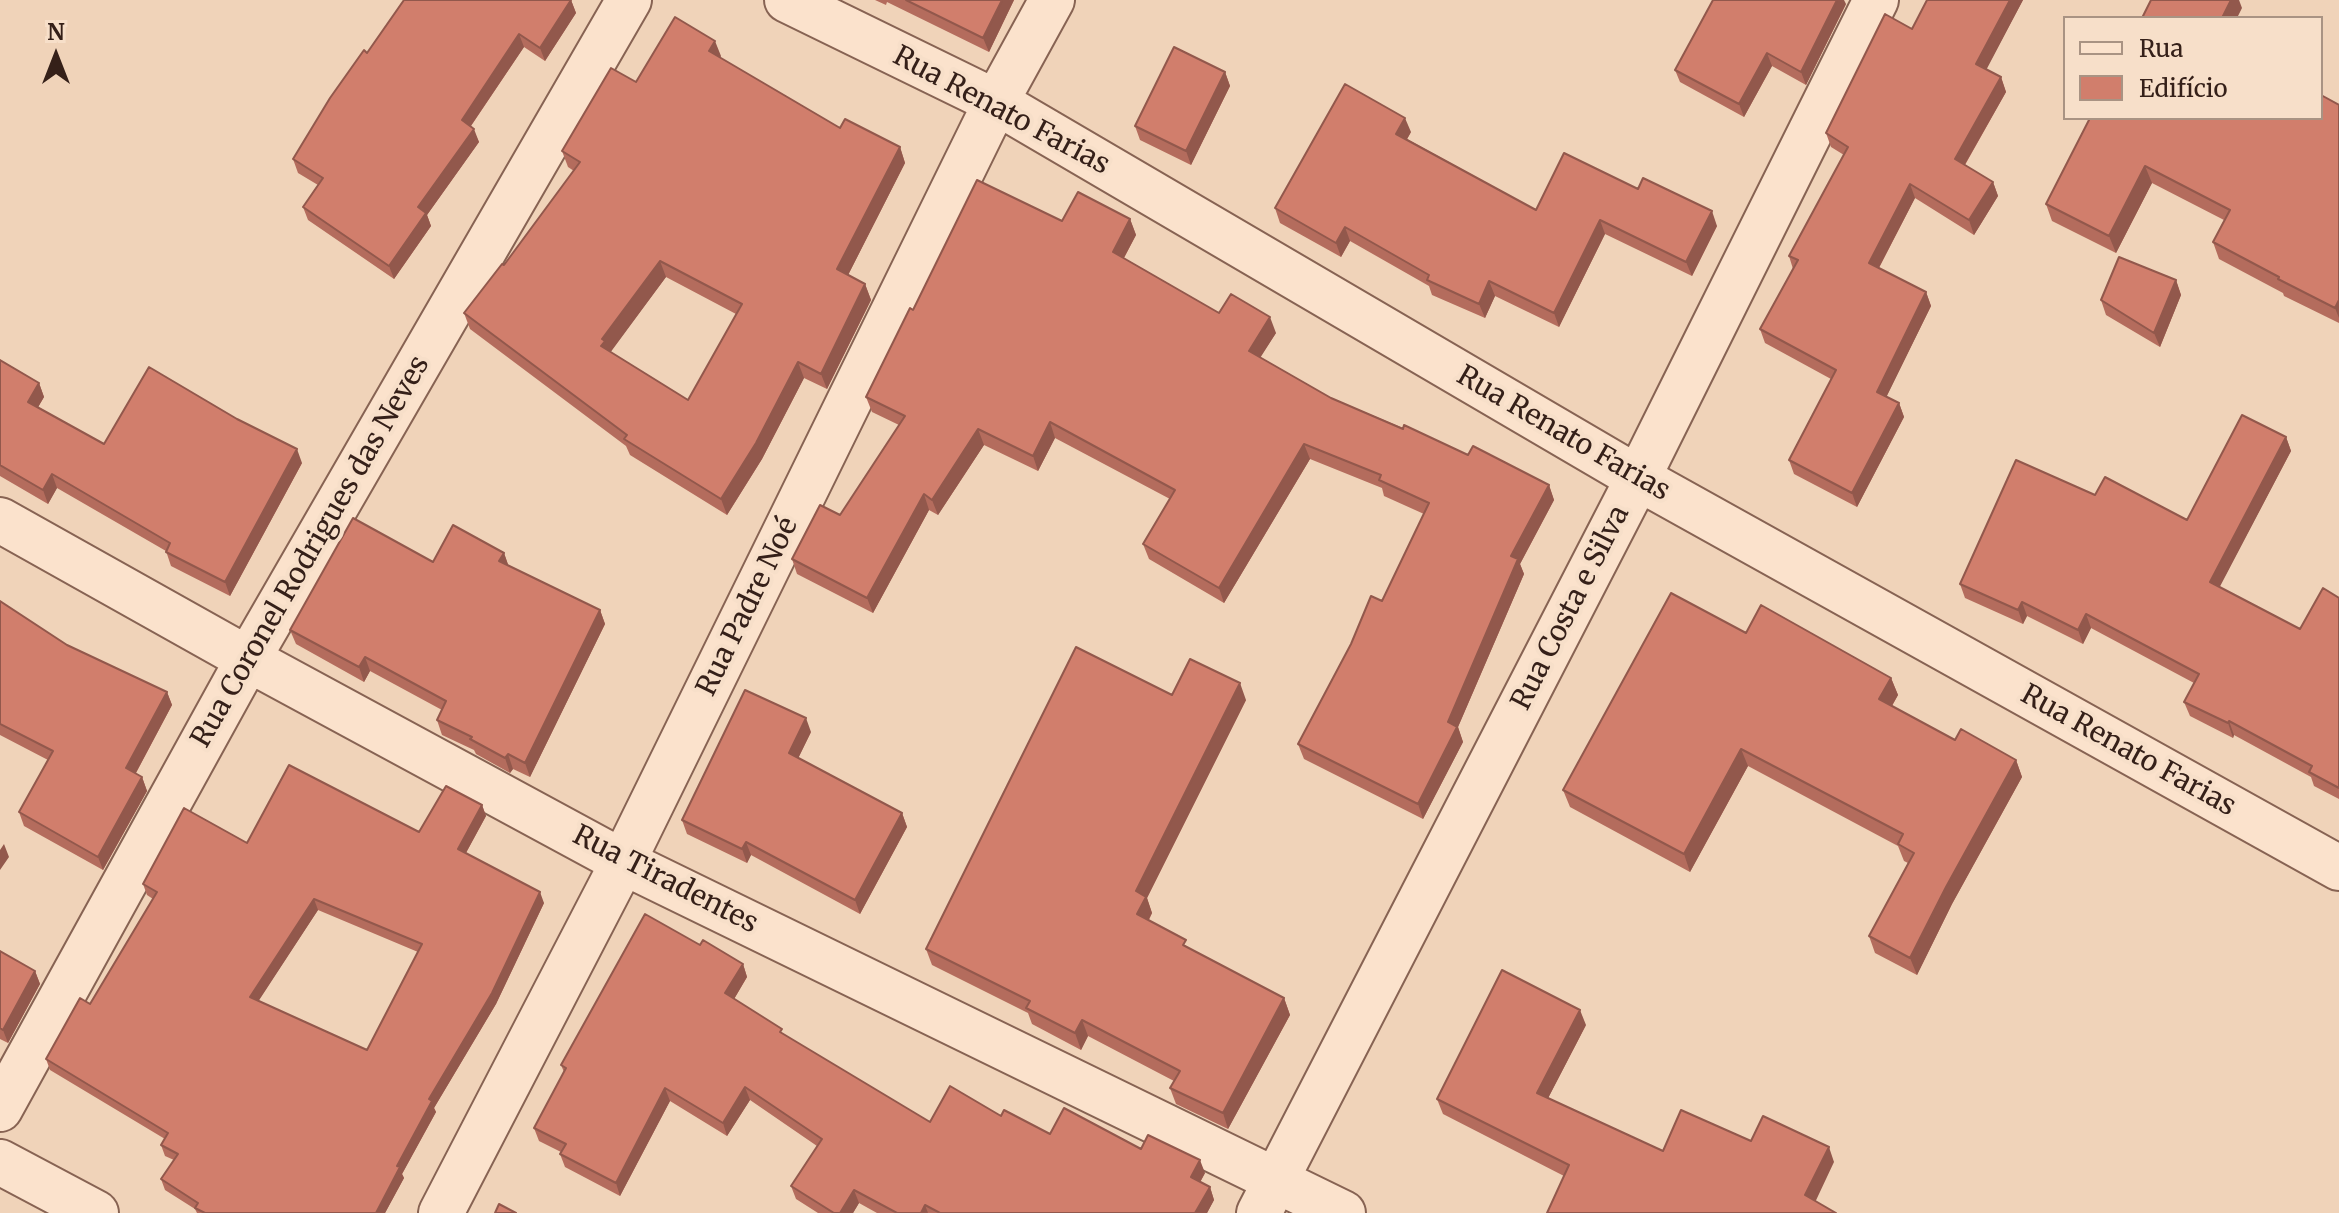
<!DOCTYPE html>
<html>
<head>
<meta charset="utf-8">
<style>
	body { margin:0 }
	#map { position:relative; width:2339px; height:1213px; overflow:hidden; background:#f0d3b9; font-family:Merriweather,serif }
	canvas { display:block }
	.legend { position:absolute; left:2063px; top:16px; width:260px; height:104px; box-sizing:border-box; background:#f7dfc9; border:2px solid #a99383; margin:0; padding:10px 14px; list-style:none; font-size:24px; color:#352019 }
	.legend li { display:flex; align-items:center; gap:16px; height:40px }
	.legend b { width:40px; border:2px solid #a99383 }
	.north { position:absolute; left:16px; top:16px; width:80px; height:80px; -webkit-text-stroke:6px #f7dfc9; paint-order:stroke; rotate:0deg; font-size:22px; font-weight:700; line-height:32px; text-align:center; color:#352019 }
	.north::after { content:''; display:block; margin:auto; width:28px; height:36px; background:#352019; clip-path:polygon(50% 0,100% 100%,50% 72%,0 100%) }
</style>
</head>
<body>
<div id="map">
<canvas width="2339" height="1213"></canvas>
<ul class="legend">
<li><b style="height:10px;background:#fbe2cc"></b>Rua</li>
<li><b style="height:22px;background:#d17e6c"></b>Edifício</li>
</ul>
<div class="north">N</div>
</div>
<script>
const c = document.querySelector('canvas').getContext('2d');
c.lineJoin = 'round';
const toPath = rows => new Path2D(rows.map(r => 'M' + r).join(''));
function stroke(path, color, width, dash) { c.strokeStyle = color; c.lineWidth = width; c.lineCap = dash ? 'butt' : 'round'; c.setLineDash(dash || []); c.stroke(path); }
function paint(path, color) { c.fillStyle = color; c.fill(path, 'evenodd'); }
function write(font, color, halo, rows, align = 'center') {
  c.font = font + ' Merriweather,serif'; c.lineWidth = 8; c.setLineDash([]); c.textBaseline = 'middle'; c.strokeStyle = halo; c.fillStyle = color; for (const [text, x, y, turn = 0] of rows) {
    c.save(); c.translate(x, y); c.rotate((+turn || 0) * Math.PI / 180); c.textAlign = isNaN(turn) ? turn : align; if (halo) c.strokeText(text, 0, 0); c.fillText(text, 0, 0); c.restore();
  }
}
const minor = toPath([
	[787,0,996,102,1638,478,2339,868],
	[0,520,248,659,623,862,1343,1213],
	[0,1109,248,659,629,0],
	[0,1162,96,1213],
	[441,1213,623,862,996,102,1052,0],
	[1259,1213,1638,478,1876,0]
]);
const wall = toPath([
	[571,0,576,13,545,61,524,47,471,126,479,142,427,215,431,226,394,279,308,220,303,207,318,185,298,173,293,159,367,53],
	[875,0,1014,0,989,52,887,2,886,5],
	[1927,0,2023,0,1986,69,2001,77,2006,92,1965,165,1993,182,1998,196,1974,235,1915,198,1879,268,1926,292,1931,306,1886,397,1899,403,1904,417,1857,507,1794,474,1789,460,1831,379,1765,343,1760,329,1793,269,1789,256,1844,155,1831,147,1826,133,1912,29],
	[1846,4,1806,85,1772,66,1744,117,1680,82,1675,70],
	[721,56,720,58,840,128,900,147,905,163,848,275,865,284,871,300,827,389,804,378,762,459,727,515,630,455,626,446,470,329,464,313,504,265,574,171,568,167,562,151,636,82],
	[666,277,736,314,688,400,610,352],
	[1225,72,1230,86,1191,165,1140,140,1135,126],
	[2339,105,2339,323,2284,296,2283,293,2219,259,2213,242,2224,220,2152,183,2116,253,2052,221,2046,204,2090,118],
	[1411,132,1407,139,1536,210,1638,189,1717,226,1692,276,1605,234,1559,327,1495,296,1485,318,1432,295,1429,286,1350,241,1341,257,1280,223,1275,208],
	[1130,219,1136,235,1124,258,1219,313,1276,333,1260,357,1331,398,1468,455,1549,485,1554,500,1520,564,1524,574,1458,727,1463,742,1423,819,1304,759,1298,744,1382,601,1424,514,1384,496,1382,488,1310,459,1224,603,1149,559,1143,544,1170,499,1055,438,1038,471,984,445,938,515,929,510,873,613,797,574,792,559,840,515,899,425,872,412,866,397,913,310,1062,221],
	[2176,280,2181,295,2160,347,2106,315,2101,300],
	[0,360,39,383,44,397,38,407,104,444,302,463,230,596,171,566,166,551,57,488,48,504,0,476],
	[2286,437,2291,451,2219,587,2300,629,2339,598,2339,799,2314,786,2311,777,2234,735,2233,738,2190,716,2184,702,2194,683,2091,628,2083,644,2027,616,2023,624,1965,598,1960,584,2187,520],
	[504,553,508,565,600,610,605,624,530,777,513,769,510,773,476,754,474,750,442,735,437,720,442,710,370,671,364,682,296,644,290,630,433,562],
	[0,601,67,645,167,692,172,705,136,773,142,777,147,791,103,870,24,826,19,812,48,760,0,735],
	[1746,633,1891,678,1898,695,1892,706,1955,740,2016,760,2022,777,1952,904,1917,975,1875,953,1869,936,1908,863,1904,861,1898,846,1748,766,1690,872,1570,807,1563,790],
	[1172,695,1246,700,1147,898,1152,913,1149,920,1189,948,1284,998,1290,1015,1228,1129,1176,1104,1170,1088,1174,1081,1088,1036,1081,1050,1032,1024,1028,1013,932,965,926,949],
	[811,732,798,758,902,813,907,827,860,914,751,855,747,863,687,834,682,820],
	[482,805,486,816,466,853,544,903,496,1004,434,1108,436,1112,402,1174,404,1178,385,1213,197,1213,195,1209,165,1190,161,1179,174,1160,165,1156,161,1145,165,1139,50,1070,46,1059,90,1004,153,899,147,895,143,884,247,843,419,832],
	[318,910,418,952,367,1050,258,1001],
	[700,945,743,964,747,977,734,999,785,1035,930,1122,1001,1116,1050,1134,1141,1149,1205,1173,1200,1182,1210,1187,1214,1200,1207,1213,877,1213,859,1203,853,1213,818,1213,796,1199,791,1186,817,1146,750,1100,727,1136,670,1101,620,1196,565,1167,560,1154,561,1152,539,1141,534,1128,564,1072,561,1065],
	[0,951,35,971,40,984,8,1043,0,1039],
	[1586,1025,1548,1098,1663,1151,1751,1141,1834,1162,1564,1176,1443,1114,1437,1099]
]);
const shadedWall = toPath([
	[571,0,576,13,545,61,540,48],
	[1002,0,1014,0,989,52,983,38],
	[1837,0,1844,0,1846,4,1806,85,1801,72],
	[2010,0,2023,0,1982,78,1976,64],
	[2231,0,2239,0,2242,8,2237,18,2222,18],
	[519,34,524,47,466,133,462,120],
	[715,41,721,56,715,67,709,51],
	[1767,53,1772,66,1744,117,1739,104],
	[1225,72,1230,86,1191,165,1186,151],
	[2001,77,2006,92,1960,173,1955,159],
	[1405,118,1411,132,1402,148,1396,134],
	[474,129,479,142,427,215,431,226,394,279,389,266,418,207],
	[900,147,905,163,843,285,837,269],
	[2145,166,2152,183,2116,253,2109,236],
	[1993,182,1998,196,1974,235,1969,220],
	[1910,184,1915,198,1874,277,1869,263],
	[1712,211,1717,226,1692,276,1686,262],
	[1130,219,1136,235,1119,267,1113,252],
	[1600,220,1605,234,1559,327,1554,313],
	[1345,227,1350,241,1341,257,1336,243],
	[660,261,666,277,610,353,601,346,602,339],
	[2176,280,2181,295,2160,347,2154,333],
	[1489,281,1495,296,1485,318,1479,304],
	[865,284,871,300,827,389,821,374],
	[1926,292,1931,306,1882,406,1877,392],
	[2339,300,2339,318,2335,308],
	[1270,317,1276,333,1255,366,1249,351],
	[798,362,804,378,762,459,727,515,721,499],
	[39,383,44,397,33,416,28,402],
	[1899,403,1904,417,1857,507,1852,493],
	[1050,422,1055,438,1038,471,1033,456],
	[978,429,984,445,938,515,932,500],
	[2286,437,2291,451,2215,596,2210,582],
	[1304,444,1310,459,1224,603,1219,588],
	[297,449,302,463,230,596,225,582],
	[52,474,57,488,48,504,43,490],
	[1549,485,1554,500,1520,564,1524,574,1458,727,1463,742,1423,819,1418,804,1448,722,1511,556],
	[924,494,929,510,873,613,867,598],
	[504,553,509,567,499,561],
	[2022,602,2027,616,2023,624,2018,610],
	[600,610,605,624,530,777,525,763],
	[2086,614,2091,628,2083,644,2078,630],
	[365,657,370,671,364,682,359,667],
	[1891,678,1898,695,1886,716,1879,699],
	[1240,683,1246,700,1147,898,1152,913,1143,930,1137,914,1136,891],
	[167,692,172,705,131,782,126,768],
	[806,718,811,732,794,767,789,753],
	[2229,721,2234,735,2233,738,2228,723],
	[1741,749,1748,766,1690,872,1684,854],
	[508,754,513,769,510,773,505,758],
	[2016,760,2022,777,1952,904,1917,975,1910,958,1946,887],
	[142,777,147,791,103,870,98,857],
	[482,805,486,816,462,860,458,849],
	[902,813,907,827,860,914,855,900],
	[746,842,751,855,747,863,742,849],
	[4,844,9,857,0,870,0,850],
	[540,892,544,903,496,1004,434,1108,436,1112,402,1174,404,1178,385,1213,376,1213,429,1099],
	[314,899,318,910,254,1008,250,997],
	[743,964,747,977,730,1006,725,993],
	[35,971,40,984,8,1043,3,1030],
	[1284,998,1290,1015,1228,1129,1223,1113],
	[1580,1010,1586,1025,1543,1108,1537,1093],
	[1082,1020,1088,1036,1081,1050,1075,1033],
	[745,1087,750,1100,727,1136,723,1123],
	[665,1088,670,1101,620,1196,616,1183],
	[1829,1147,1834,1162,1811,1211,1805,1195],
	[1200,1160,1205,1173,1196,1190,1191,1177],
	[1210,1187,1214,1200,1207,1213,1195,1213],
	[854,1190,859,1203,853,1213,840,1213],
	[925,1205,928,1213,921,1213]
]);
const building = toPath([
	[404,0,571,0,540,48,519,34,462,120,474,129,418,207,426,213,389,266,303,207,323,178,293,159,330,98,364,50,367,53,404,0],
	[906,0,1002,0,983,38,906,0],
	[1713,0,1837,0,1801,72,1767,53,1739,104,1675,70,1713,0],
	[1927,0,2010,0,1976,64,2001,77,1955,159,1993,182,1969,220,1910,184,1869,263,1926,292,1877,392,1899,403,1852,493,1789,460,1836,370,1760,329,1798,260,1789,256,1848,147,1826,133,1885,14,1912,29,1927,0],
	[2151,0,2231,0,2222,18,2142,18,2151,0],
	[675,17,715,41,709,51,840,128,845,119,900,147,837,269,865,284,821,374,798,362,756,443,721,499,624,439,627,435,464,313,502,264,504,265,580,162,562,151,611,68,636,82,675,17],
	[660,261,742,304,688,400,601,346,605,341,602,339,660,261],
	[1174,47,1225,72,1186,151,1135,126,1174,47],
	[1345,84,1405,118,1396,134,1536,210,1564,153,1638,189,1643,178,1712,211,1686,262,1600,220,1554,313,1489,281,1479,304,1427,280,1429,275,1345,227,1336,243,1275,208,1345,84],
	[2321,95,2339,105,2339,300,2335,308,2278,279,2279,277,2213,242,2230,210,2145,166,2109,236,2046,204,2090,118,2321,118,2321,95],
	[977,180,1062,221,1078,192,1130,219,1113,252,1219,313,1231,294,1270,317,1249,351,1331,398,1403,429,1404,425,1468,455,1473,446,1549,485,1511,556,1518,559,1448,722,1457,727,1418,804,1298,744,1351,644,1371,596,1382,601,1429,503,1379,480,1381,475,1304,444,1219,588,1143,544,1175,490,1050,422,1033,456,978,429,932,500,924,494,867,598,792,559,820,505,840,515,905,416,866,397,910,308,913,310,977,180],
	[2119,257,2176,280,2154,333,2101,300,2119,257],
	[0,360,39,383,28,402,104,444,149,367,237,419,297,449,225,582,166,552,170,543,52,474,43,490,0,465,0,360],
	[2242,415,2286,437,2210,582,2300,629,2323,588,2339,598,2339,788,2309,772,2312,766,2229,721,2228,723,2184,702,2199,674,2086,614,2078,630,2022,602,2018,610,1960,584,2016,460,2095,495,2105,477,2187,520,2242,415],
	[353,518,433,562,453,525,504,553,499,561,600,610,525,763,508,754,505,758,470,739,472,737,437,720,446,701,365,657,359,667,290,630,353,518],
	[1671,593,1746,633,1761,605,1891,678,1879,699,1955,740,1961,729,2016,760,1946,887,1910,958,1869,936,1914,853,1898,844,1903,834,1741,749,1684,854,1563,790,1671,593],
	[0,601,67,645,167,692,126,768,142,777,98,857,19,812,53,751,0,724,0,601],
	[1076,647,1172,695,1190,659,1240,683,1136,891,1146,897,1137,914,1186,940,1183,945,1284,998,1223,1113,1170,1088,1180,1071,1082,1020,1075,1033,1026,1008,1030,1001,926,949,1076,647],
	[745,690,806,718,789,753,902,813,855,900,746,842,742,849,682,820,745,690],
	[289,765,419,832,446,786,482,805,458,849,540,892,492,993,429,1099,432,1101,397,1166,400,1167,376,1213,205,1213,195,1208,198,1203,161,1179,178,1154,161,1145,168,1133,46,1059,80,998,90,1004,157,892,143,884,184,808,247,843,289,765],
	[314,899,422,944,367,1050,250,997,314,899],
	[645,914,700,945,703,940,743,964,725,993,782,1029,780,1032,930,1122,950,1086,1001,1116,1004,1110,1050,1134,1064,1108,1141,1149,1148,1135,1200,1160,1191,1177,1210,1187,1195,1213,940,1213,925,1205,921,1213,897,1213,854,1190,840,1213,834,1213,791,1186,822,1139,745,1087,723,1123,665,1088,616,1183,560,1154,566,1144,534,1128,566,1068,561,1065,645,914],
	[0,951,35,971,3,1030,0,1028,0,951],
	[1502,970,1580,1010,1537,1093,1663,1151,1681,1110,1751,1141,1763,1116,1829,1147,1805,1195,1836,1213,1547,1213,1569,1165,1437,1099,1502,970],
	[499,1204,516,1213,495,1213,499,1204]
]);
const streetNames = [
	["Rua Renato Farias",1001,111,28],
	["Rua Renato Farias",1563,434,30],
	["Rua Coronel Rodrigues das Neves",311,552,-60],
	["Rua Padre Noé",748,607,-64],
	["Rua Costa e Silva",1571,608,-63],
	["Rua Renato Farias",2128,751,29],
	["Rua Tiradentes",665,880,27]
];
stroke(minor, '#876353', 48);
stroke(minor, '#fbe2cc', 44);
paint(wall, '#b46c5d');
paint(shadedWall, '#92584c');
paint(building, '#d17e6c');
stroke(building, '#92584c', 2);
write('28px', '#352019', '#f7dfc9', streetNames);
</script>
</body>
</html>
